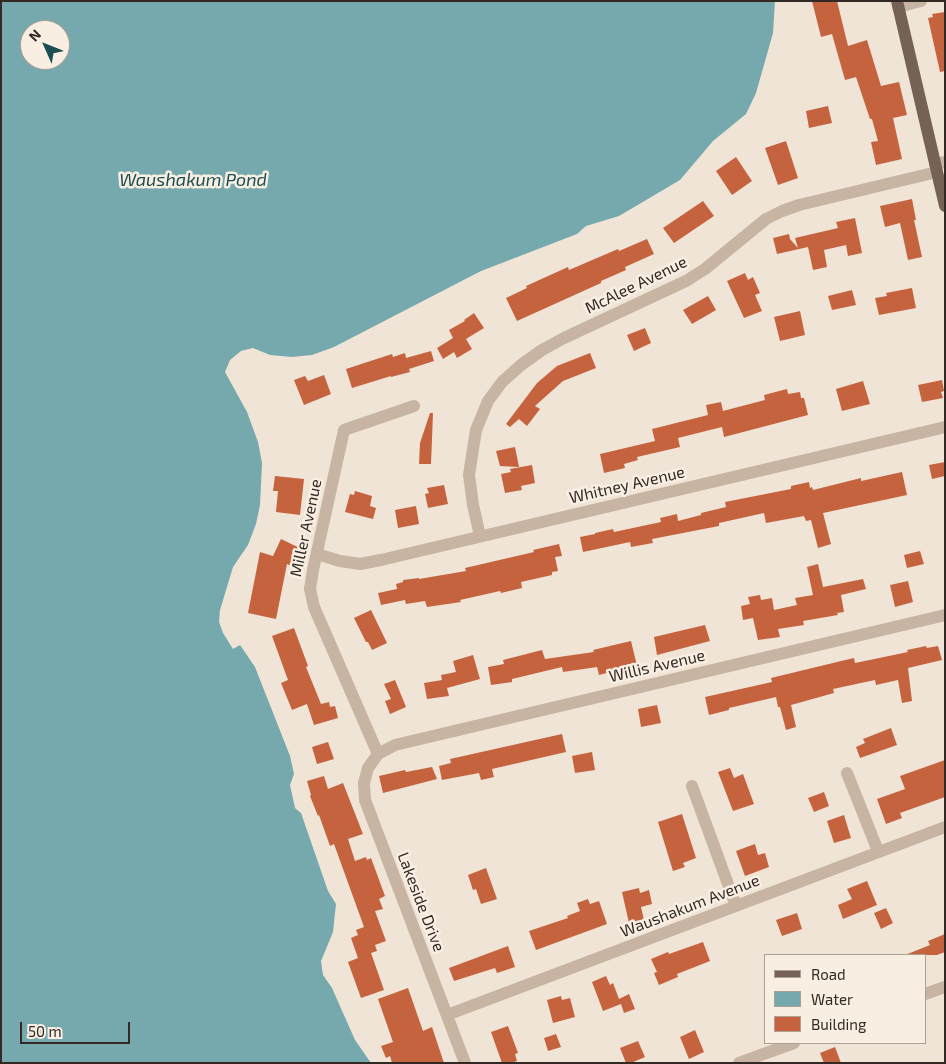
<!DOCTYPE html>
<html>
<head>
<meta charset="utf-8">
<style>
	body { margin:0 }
	#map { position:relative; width:946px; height:1064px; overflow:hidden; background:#f0e4d6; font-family:"Exo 2",sans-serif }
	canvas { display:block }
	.frame { position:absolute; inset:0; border:2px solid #322925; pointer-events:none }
	.legend { position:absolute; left:764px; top:954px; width:162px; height:90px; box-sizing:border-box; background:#f8efe2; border:1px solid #a9a096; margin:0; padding:6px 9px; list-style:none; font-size:15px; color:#322925 }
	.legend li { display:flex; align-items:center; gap:10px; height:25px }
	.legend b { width:25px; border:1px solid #a9a096 }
	.north { position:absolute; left:20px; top:20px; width:50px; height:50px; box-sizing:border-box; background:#f8efe2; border:1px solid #a9a096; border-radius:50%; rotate:314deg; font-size:14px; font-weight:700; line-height:20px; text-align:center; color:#322925 }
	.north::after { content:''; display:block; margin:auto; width:18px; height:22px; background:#1b4e53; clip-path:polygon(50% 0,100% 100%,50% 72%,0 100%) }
	.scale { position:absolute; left:20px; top:1022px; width:110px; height:22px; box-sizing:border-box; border:2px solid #322925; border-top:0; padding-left:6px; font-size:15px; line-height:18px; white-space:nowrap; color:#322925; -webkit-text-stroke:4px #f8efe2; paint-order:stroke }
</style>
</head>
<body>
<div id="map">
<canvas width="946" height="1064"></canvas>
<div class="frame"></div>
<ul class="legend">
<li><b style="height:6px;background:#756156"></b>Road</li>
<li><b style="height:14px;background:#75a9ad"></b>Water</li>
<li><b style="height:14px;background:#c5633f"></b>Building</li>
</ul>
<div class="north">N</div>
<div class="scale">50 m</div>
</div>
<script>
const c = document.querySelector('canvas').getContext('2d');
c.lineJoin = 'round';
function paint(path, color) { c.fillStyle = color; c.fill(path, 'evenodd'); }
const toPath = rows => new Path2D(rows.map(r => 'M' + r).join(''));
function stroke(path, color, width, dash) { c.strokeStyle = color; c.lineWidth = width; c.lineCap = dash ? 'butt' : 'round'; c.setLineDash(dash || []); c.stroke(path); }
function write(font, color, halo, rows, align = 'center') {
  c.font = font + ' "Exo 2",sans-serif'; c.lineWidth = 5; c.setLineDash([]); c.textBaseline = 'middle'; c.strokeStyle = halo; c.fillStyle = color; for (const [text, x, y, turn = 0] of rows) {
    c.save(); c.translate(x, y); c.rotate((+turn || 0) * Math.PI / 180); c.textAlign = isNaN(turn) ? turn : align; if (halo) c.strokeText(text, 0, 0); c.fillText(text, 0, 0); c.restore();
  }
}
const water = toPath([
	[1,1,775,1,773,33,756,93,746,114,713,141,680,180,619,216,586,226,577,234,481,271,334,347,312,355,292,357,270,355,253,348,241,351,230,360,225,372,247,412,258,442,262,463,260,505,256,524,248,545,233,567,220,610,219,622,223,633,233,649,240,645,255,667,290,756,294,774,290,785,295,808,301,813,328,891,336,904,333,932,321,961,323,975,332,988,355,1040,371,1063,1,1063],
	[30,30,60,30,60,60,30,60]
]);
const building = toPath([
	[812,1,837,1,848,46,867,40,881,86,899,82,907,115,893,118,902,159,876,165,871,142,878,141,872,119,870,119,856,77,845,80,832,34,821,37],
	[945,12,945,71,940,72,928,18,933,17,932,14],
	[828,106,832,123,809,128,806,111],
	[786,141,798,178,778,185,765,148],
	[736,157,752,181,732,195,716,171],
	[912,199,916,220,914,220,922,257,908,260,900,223,885,227,880,206],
	[703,201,714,216,674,243,663,228],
	[855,218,862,253,848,256,846,245,824,250,827,267,813,270,808,247,777,254,773,238,789,234,790,239,798,248,795,238,838,228,836,222],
	[647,239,654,254,625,267,626,270,601,281,601,283,517,321,506,298,527,288,526,286,568,267,569,270,618,249,619,251],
	[745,273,748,280,753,277,760,293,755,295,762,311,744,318,727,281],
	[912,288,916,308,879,315,875,298,887,296,886,293],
	[852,290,856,305,832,310,828,296],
	[708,296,716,310,692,324,683,310],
	[800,311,805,335,780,341,774,317],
	[474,313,484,328,466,339,472,349,457,358,454,352,443,359,437,348,453,338,449,330,465,321,464,320],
	[645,328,651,343,634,351,627,335],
	[431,351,434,361,409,369,410,372,391,377,391,376,352,388,346,369,392,354,393,357,405,353,406,358],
	[590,353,596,368,563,381,535,406,540,409,527,426,519,419,510,427,506,424,537,383,557,366],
	[324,375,331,394,304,405,294,380,305,376,308,381],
	[942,380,944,391,941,392,943,398,922,402,918,385],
	[863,381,870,404,842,411,836,389],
	[787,389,788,394,800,392,801,398,804,398,808,415,724,437,722,427,678,438,680,447,637,457,638,460,624,464,625,468,604,473,600,454,655,441,652,429,708,415,706,405,721,402,723,411,765,400,764,395],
	[430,413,433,413,431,464,419,464,420,443],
	[515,447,519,467,500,466,496,451],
	[945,462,945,476,932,479,929,465],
	[532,465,535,483,521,486,522,490,505,493,501,474,511,472,510,469],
	[902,472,907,495,823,513,831,544,818,548,811,520,806,521,804,516,766,523,764,513,719,523,719,526,652,539,653,543,631,547,630,542,583,552,580,537,595,534,595,533,613,529,614,532,661,522,660,518,677,514,678,521,701,515,701,513,726,507,725,502,791,489,791,486,809,482,810,488,812,487,813,490,861,478,861,481],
	[275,476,304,479,300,515,276,512,278,491,273,491],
	[444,485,448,504,428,508,425,494,429,493,427,488],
	[355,491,372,496,370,506,376,508,373,519,345,512,350,494,354,495],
	[416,506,419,524,398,528,395,510],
	[281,539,304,550,295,568,287,564,276,619,248,613,260,552,273,556],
	[559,544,562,556,555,557,558,571,552,572,552,575,521,582,522,588,501,593,500,591,460,600,461,602,427,607,425,601,406,604,405,600,381,605,378,593,397,589,396,584,403,582,403,580,419,578,419,579,466,571,465,568,534,552,533,550],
	[920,551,924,564,907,568,904,555],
	[818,564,823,587,863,579,866,589,841,595,844,612,837,613,838,615,803,621,804,625,778,629,780,637,758,640,753,618,743,620,741,606,750,604,748,597,760,595,761,600,772,598,774,610,797,605,795,598,813,595,807,567],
	[908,581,913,602,895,607,890,585],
	[371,610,387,643,372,650,368,642,366,642,354,618],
	[705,625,710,641,657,655,654,637],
	[294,628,308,666,306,667,321,704,329,702,330,707,335,706,338,718,314,725,307,704,292,710,281,683,288,680,272,636],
	[631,641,638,670,623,673,622,669,599,675,597,667,563,672,562,667,512,679,512,682,491,685,488,667,504,664,503,660,542,650,545,659,594,652,593,650],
	[926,646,927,648,938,646,942,660,908,668,912,701,902,703,898,680,876,685,875,680,833,689,834,693,791,705,796,727,786,730,780,707,778,707,776,697,729,708,729,710,709,715,705,697,772,682,771,678,837,662,854,658,855,663,908,652,907,650],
	[473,655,480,679,447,688,449,696,427,699,424,683,442,680,441,675,456,672,453,661],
	[395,680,406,707,390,714,385,701,391,699,384,684],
	[657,705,661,723,641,727,638,709],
	[891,728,897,745,860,758,856,747,865,743,863,739],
	[562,734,566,752,492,769,494,777,481,780,479,773,442,780,439,766,451,763,450,759],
	[328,742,334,759,317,764,312,747],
	[592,752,595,770,575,773,572,756],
	[945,760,945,797,900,813,902,818,886,824,877,799,905,789,900,776],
	[432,767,437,779,383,793,379,776,405,770,406,772],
	[730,768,734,778,743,774,754,804,733,811,718,772],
	[324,776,328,789,343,783,363,834,348,839,355,861,366,857,367,860,371,858,385,896,379,899,383,909,375,911,386,941,375,945,377,951,371,953,384,990,361,998,348,962,358,958,351,938,358,935,356,930,364,927,334,844,330,846,319,815,318,816,310,796,311,795,307,781],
	[824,792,829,806,814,812,808,798],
	[682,814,696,858,683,863,685,867,673,871,658,822],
	[844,815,851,838,834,843,827,821],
	[755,844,758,855,765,853,769,867,745,876,736,851],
	[486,868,497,899,481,904,476,889,473,890,468,875],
	[867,881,877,905,843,919,838,905,852,899,847,889],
	[639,888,640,893,649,890,652,904,641,907,644,920,629,923,622,892],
	[588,899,590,904,599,901,607,924,536,950,529,931,568,918,567,916,580,911,577,903],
	[886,908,893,923,881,929,874,913],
	[797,913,802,929,782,936,776,920],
	[945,934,945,952,937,955,905,955,930,945,928,941],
	[703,942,710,961,677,974,678,977,659,985,654,973,657,972,651,959,668,952,669,954],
	[508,946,515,967,497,973,495,968,454,981,449,968],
	[606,976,610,985,613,983,619,999,629,994,635,1009,624,1013,621,1004,603,1011,592,982],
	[408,988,423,1031,432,1027,444,1063,392,1063,390,1056,386,1058,381,1046,393,1042,378,999],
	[561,996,562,1000,570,998,575,1017,553,1023,547,1000],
	[508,1026,518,1053,515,1054,517,1061,511,1063,502,1063,491,1032],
	[695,1030,704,1052,689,1059,680,1037],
	[556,1034,561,1047,548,1051,544,1038],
	[638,1041,645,1057,631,1063,626,1063,620,1048],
	[835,1047,841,1063,824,1063,820,1053]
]);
const minor = toPath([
	[898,7,921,1],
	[935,164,945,162],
	[480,536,473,505,469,475,476,430,488,401,502,382,521,365,542,350,564,338,686,281,705,269,766,219,782,211,799,205,937,172],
	[317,554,340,561,360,564,381,560,945,427],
	[378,754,314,607,310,589,313,570,344,430,414,406],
	[847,773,878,851],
	[692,786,736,906],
	[925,994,945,987],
	[447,1015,945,827],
	[465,1063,365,800,364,783,368,768,378,754,395,745,416,740,945,615],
	[739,1063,794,1043]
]);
const major = toPath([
	[897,1,945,206]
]);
const streetNames = [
	["McAlee Avenue",636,285,-26],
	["Whitney Avenue",627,485,-13],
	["Miller Avenue",306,528,-78],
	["Willis Avenue",657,666,-13],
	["Lakeside Drive",421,902,69],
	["Waushakum Avenue",690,906,-21]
];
const waterNames = [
	["Waushakum Pond",193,180]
];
paint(water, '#75a9ad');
paint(building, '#c5633f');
stroke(minor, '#c8b4a3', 12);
stroke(major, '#756156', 12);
write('16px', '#322925', '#f8efe2', streetNames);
write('italic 18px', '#1b4e53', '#f8efe2', waterNames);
</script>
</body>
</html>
